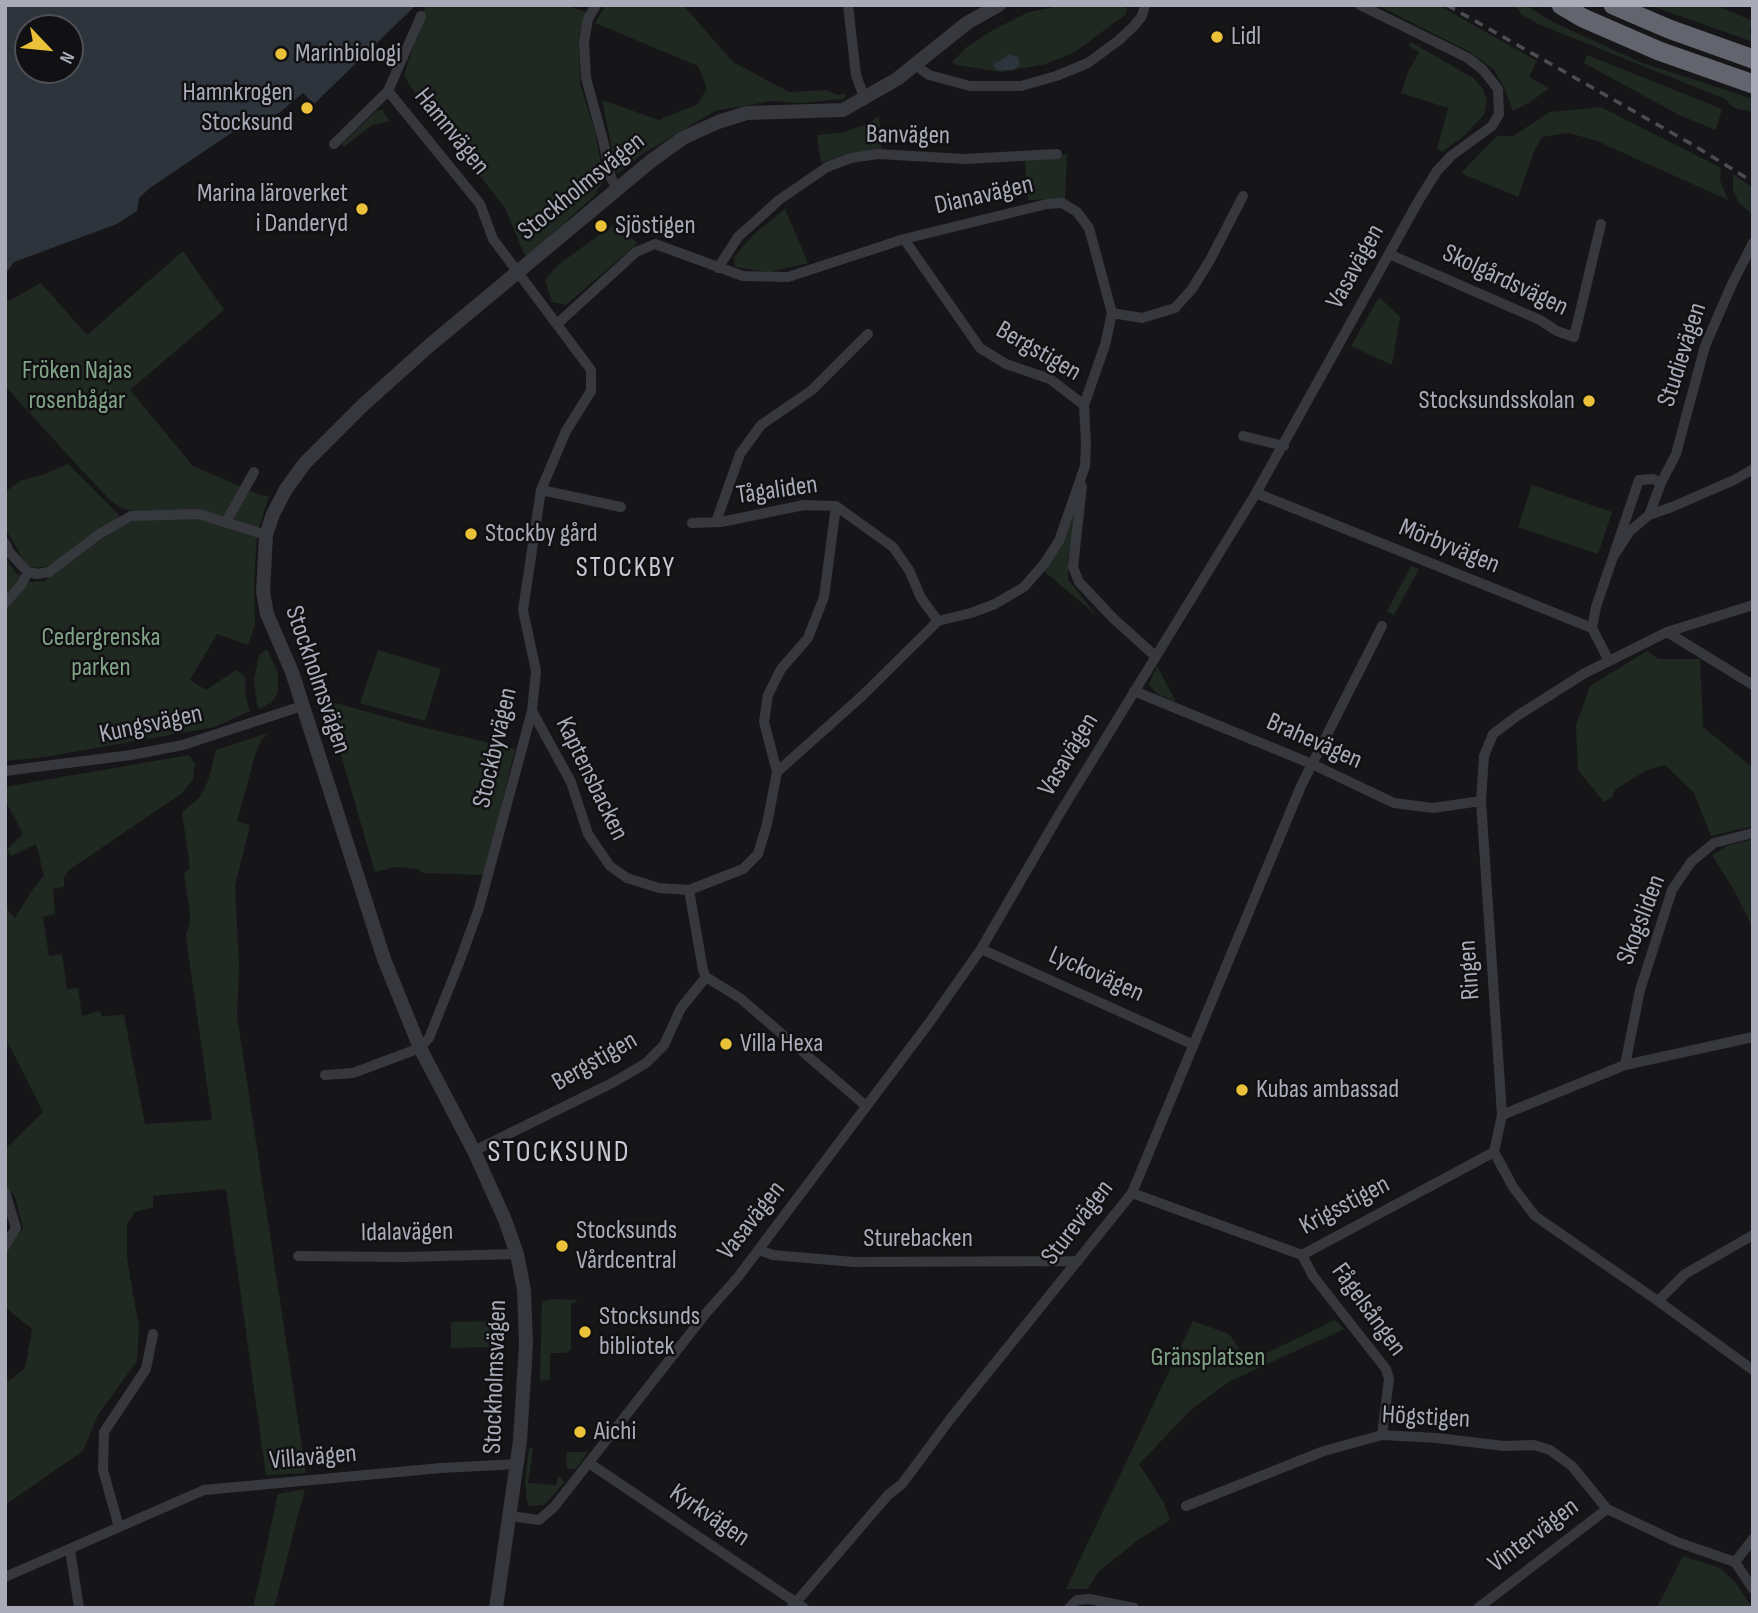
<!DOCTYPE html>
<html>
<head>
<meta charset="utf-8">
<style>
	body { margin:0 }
	#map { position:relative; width:1758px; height:1613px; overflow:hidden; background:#161618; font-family:"Sofia Sans Condensed",sans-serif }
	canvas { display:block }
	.frame { position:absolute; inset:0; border:7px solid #a9acb8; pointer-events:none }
	.north { position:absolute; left:14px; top:14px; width:70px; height:70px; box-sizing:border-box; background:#111113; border:2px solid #4e4f55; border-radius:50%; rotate:116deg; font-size:19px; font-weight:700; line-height:28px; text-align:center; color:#a9acb8 }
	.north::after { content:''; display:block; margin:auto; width:24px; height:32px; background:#ecc13a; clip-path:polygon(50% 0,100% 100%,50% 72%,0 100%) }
</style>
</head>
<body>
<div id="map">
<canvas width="1758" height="1613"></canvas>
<div class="frame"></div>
<div class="north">N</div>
</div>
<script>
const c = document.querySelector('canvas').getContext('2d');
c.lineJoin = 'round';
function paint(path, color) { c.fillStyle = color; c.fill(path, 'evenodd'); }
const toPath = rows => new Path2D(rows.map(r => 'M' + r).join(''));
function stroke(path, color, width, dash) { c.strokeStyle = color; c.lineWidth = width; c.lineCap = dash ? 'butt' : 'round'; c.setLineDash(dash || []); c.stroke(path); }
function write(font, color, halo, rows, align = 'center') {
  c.font = font + ' "Sofia Sans Condensed",sans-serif'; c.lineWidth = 5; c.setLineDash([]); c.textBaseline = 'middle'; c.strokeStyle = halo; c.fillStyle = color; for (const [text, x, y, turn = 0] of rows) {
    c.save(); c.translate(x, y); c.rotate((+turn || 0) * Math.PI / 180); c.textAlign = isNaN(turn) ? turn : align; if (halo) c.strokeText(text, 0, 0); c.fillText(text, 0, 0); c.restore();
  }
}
const green = toPath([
	[427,5,564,5,586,12,579,37,580,84,595,131,604,181,594,196,526,258,505,208,410,86,404,75,423,18,424,9],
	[606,5,683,5,733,62,789,92,827,90,837,95,846,94,844,99,801,103,772,101,715,111,641,155,617,174,602,100,659,120,698,104,707,88,698,66,595,23],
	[1065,5,1108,5,1127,8,1126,14,1075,52,1046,64,1002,72,957,65,952,62,968,46,993,30,1029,12],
	[1377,5,1438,5,1537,61,1529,77,1549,88,1529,103,1513,111,1504,87,1493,69,1470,52],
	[1515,5,1525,5,1553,22,1640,62,1753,99,1753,112,1734,108,1725,99,1538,24,1521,14],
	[1649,5,1715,5,1753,21,1749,34,1753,35,1753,42],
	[1411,42,1473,78,1483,89,1487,101,1484,115,1464,136,1442,152,1437,149,1448,108,1401,93,1408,72,1419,52,1409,46],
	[1587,55,1722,109,1716,130,1679,115,1584,63],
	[1601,107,1721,168,1720,180,1728,200,1597,141,1569,133,1542,137,1535,149,1518,197,1461,173,1497,136,1513,136,1550,112],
	[386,109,383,112,390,121,372,125,344,147,342,144,376,111],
	[879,116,882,153,850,153,821,163,817,135,845,132,869,123],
	[1067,154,1065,199,1028,200,1025,161],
	[1733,174,1753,188,1753,215,1739,203,1733,191],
	[785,209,808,263,769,272,735,267,734,257,753,235],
	[613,225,638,243,566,305,552,302,545,280,558,265],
	[183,251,224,310,130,390,193,466,260,495,269,496,257,535,254,584,255,625,248,645,217,634,190,680,206,690,236,670,245,677,246,698,250,711,215,727,45,757,5,761,5,558,16,573,32,582,44,581,119,527,136,520,198,510,144,512,123,509,110,500,77,465,5,386,5,303,41,283,87,335],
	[1379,297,1400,317,1392,365,1351,346],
	[68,464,120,516,50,566,34,568,26,564,5,528,5,492,20,481,45,474],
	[1532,485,1612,512,1598,554,1518,527],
	[1079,490,1068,561,1068,579,1096,615,1045,572,1069,525],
	[1411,566,1419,569,1394,615,1387,611],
	[267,649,278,672,278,693,271,703,260,709,257,705,254,680,259,655],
	[378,650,441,669,425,721,360,703],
	[1647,651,1659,659,1700,659,1703,727,1753,768,1753,826,1711,836,1694,793,1665,765,1647,770,1616,789,1612,797,1604,802,1578,770,1576,725,1590,686],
	[1157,666,1176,702,1156,693,1149,684],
	[325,700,414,725,515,749,485,875,423,873,417,869,397,867,375,872],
	[268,733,262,739,256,752,237,821,250,825,235,885,239,966,237,1016,306,1473,266,1475,226,1189,153,1196,153,1207,135,1212,127,1224,127,1258,139,1328,137,1361,98,1415,83,1451,5,1505,5,1384,25,1368,32,1329,5,1307,5,1252,23,1228,15,1197,5,1186,5,1149,43,1112,5,1037,5,907,15,918,33,889,44,876,36,844,11,856,7,849,23,834,5,800,5,787,189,755,195,764,193,780,181,794,69,870,64,878,64,887,53,889,55,914,43,917,49,956,62,954,67,989,78,988,82,1016,99,1011,102,1016,124,1015,145,1124,212,1120,187,944,186,934,190,924,190,913,184,873,190,868,182,812,200,797,208,781,216,750],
	[1753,839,1753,928,1734,890,1712,855,1727,846],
	[554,1299,578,1300,571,1304,571,1349,566,1353,550,1353,550,1379,541,1381,540,1378,542,1301],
	[1335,1320,1344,1329,1230,1381,1192,1409,1139,1464,1164,1503,1170,1520,1138,1540,1098,1572,1088,1589,1066,1589,1193,1321,1229,1334,1248,1362],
	[496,1321,497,1347,451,1348,451,1322],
	[529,1448,533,1448,528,1483,556,1485,558,1476,565,1482,544,1505,529,1506,527,1501,525,1483],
	[567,1452,588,1452,576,1469,568,1469,566,1465],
	[305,1489,274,1608,253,1608,278,1494],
	[1683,1556,1720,1568,1735,1582,1753,1608,1657,1608]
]);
const water = toPath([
	[5,5,416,5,314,104,303,93,279,113,234,131,150,188,139,198,137,211,117,224,14,262,5,274],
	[28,28,70,28,70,70,28,70],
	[1010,54,1018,57,1020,65,1013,70,997,70,993,65]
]);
const minor = toPath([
	[596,5,588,19,584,42,586,78,603,140,611,178,617,188],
	[848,5,856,75,865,100],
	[914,64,929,75,970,86,1021,86,1056,76,1088,63,1119,40,1133,27,1142,16,1145,5],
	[334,144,388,91,421,16],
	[1389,254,1540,320,1557,331,1574,337,1601,224],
	[718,268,738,237,779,200,827,167,851,158,878,154,964,159,1057,154],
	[1112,313,1142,318,1175,308,1192,289,1210,260,1243,196],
	[557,324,636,252,655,244,743,276,788,277,904,239,1047,204,1062,203,1077,212,1089,228,1112,313,1105,345,1084,405],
	[1243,436,1284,446],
	[1661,483,1676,454,1705,346,1732,284,1753,243],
	[1082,486,1073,567,1079,582,1113,618,1155,656],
	[541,490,621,507],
	[1256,493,1592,628,1609,661],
	[1649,515,1672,507,1734,480,1753,469],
	[226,522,254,472],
	[716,522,740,454,761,425,812,390,868,334],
	[692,523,721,522,804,505,836,506,893,547,909,570,921,598,938,621],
	[5,543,10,553,28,572,21,585,5,603],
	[28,572,37,574,49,572,101,533,131,516,199,514,266,535],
	[1753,605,1667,632,1585,673,1517,716,1493,734,1484,756,1481,801,1502,1115,1494,1152,1513,1187,1535,1216,1658,1301,1753,1370],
	[1592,628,1596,607,1613,557,1630,531,1649,515,1661,483,1653,479,1639,480,1613,557],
	[1667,632,1753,685],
	[1134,691,1312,764,1394,803,1433,808,1481,801],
	[532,711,571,782,588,834,610,866,627,878,659,888,689,890,703,970,706,977,740,998,866,1106],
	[5,771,131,755,183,745,302,706],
	[777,772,764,722,768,695,781,669,808,638,824,597,836,506],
	[689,890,743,869,758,854,767,824,777,772,862,696,938,621,971,613,995,604,1024,587,1044,564,1059,541,1085,466,1086,444,1084,405,1050,379,1006,364,980,348,904,239],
	[981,949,1192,1044],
	[1625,1065,1640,990,1672,890,1691,862,1714,843,1753,833],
	[325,1075,353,1073,420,1048,429,1038,459,963,479,908,532,711,536,671,523,610,541,490,566,431,591,391,591,370,493,239,480,204,388,91],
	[1502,1115,1625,1065,1753,1037],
	[474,1151,614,1082,646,1063,664,1045,681,1008,706,977],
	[5,1192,16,1228,5,1246],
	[1132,1193,1302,1255,1494,1152],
	[759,1250,773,1255,854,1262,1078,1261],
	[1302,1255,1313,1276,1386,1369,1389,1379,1382,1435],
	[298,1256,403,1257,517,1254],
	[1658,1301,1685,1274,1753,1235],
	[589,1463,804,1608],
	[1186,1506,1324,1451,1382,1435,1437,1438,1504,1446,1534,1445,1550,1450,1572,1466,1607,1509],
	[510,1516,539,1520,554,1507,707,1312,738,1277,929,1023,981,949,1060,813,1256,493,1419,200,1437,171,1451,156,1492,126,1499,114,1498,89,1483,70,1468,58,1360,5],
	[119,1527,103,1470,104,1432,146,1369,153,1334],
	[70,1550,79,1608],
	[1735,1562,1753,1589],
	[1735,1562,1753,1539],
	[5,1577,204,1490,441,1468,518,1464],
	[791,1608,888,1495,902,1484,951,1418,1132,1193,1301,786,1382,626],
	[1069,1608,1077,1600,1090,1599,1134,1608],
	[1478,1608,1607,1509,1677,1542,1735,1562]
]);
const tertiary = toPath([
	[496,1608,520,1441,526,1344,524,1290,517,1254,505,1220,474,1151,420,1048,384,959,292,672,267,614,263,592,266,535,273,514,286,489,305,463,363,405,430,345,651,161,683,138,718,122,747,113,843,110,897,79,967,23,999,5]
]);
const motorway = toPath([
	[1561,5,1583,18,1659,51,1753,84],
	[1613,5,1669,29,1753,59]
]);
const rail = toPath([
	[1447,5,1695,146,1753,182]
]);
const markers = [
	[1217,37,7,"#ecc13a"],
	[281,54,7,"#ecc13a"],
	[307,108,7,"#ecc13a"],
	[362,209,7,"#ecc13a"],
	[601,226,7,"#ecc13a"],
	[1589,401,7,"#ecc13a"],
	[471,534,7,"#ecc13a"],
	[726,1044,7,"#ecc13a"],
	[1242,1090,7,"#ecc13a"],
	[562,1246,7,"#ecc13a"],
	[585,1332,7,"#ecc13a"],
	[580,1432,7,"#ecc13a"]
];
const poiNames = [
	["Lidl",1231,37],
	["Marinbiologi",295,54],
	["Hamnkrogen",293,93,"right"],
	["Stocksund",293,123,"right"],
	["Marina läroverket",348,194,"right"],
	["i Danderyd",348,224,"right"],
	["Sjöstigen",615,226],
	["Stocksundsskolan",1575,401,"right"],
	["Stockby gård",485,534],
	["Villa Hexa",740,1044],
	["Kubas ambassad",1256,1090],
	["Stocksunds",576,1231],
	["Vårdcentral",576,1261],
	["Stocksunds",599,1317],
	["bibliotek",599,1347],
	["Aichi",594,1432]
];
const streetNames = [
	["Hamnvägen",451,132,51],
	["Banvägen",908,136,1],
	["Stockholmsvägen",582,187,-39],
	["Dianavägen",984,196,-13],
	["Vasavägen",1356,267,-61],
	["Skolgårdsvägen",1505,281,25],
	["Bergstigen",1038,352,30],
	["Studievägen",1683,355,-72],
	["Tågaliden",777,491,-8],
	["Mörbyvägen",1449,547,22],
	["Stockholmsvägen",317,680,71],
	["Kungsvägen",151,725,-12],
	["Brahevägen",1314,742,24],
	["Stockbyvägen",496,748,-77],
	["Vasavägen",1069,755,-59],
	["Kaptensbacken",591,779,64],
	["Skogsliden",1642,920,-69],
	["Ringen",1470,970,-94],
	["Lyckovägen",1096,975,24],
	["Bergstigen",595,1062,-30],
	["Krigsstigen",1345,1206,-28],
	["Vasavägen",752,1221,-52],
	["Sturevägen",1078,1223,-52],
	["Idalavägen",407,1233,-1],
	["Sturebacken",918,1239],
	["Fågelsången",1368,1310,54],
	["Stockholmsvägen",496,1377,-88],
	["Högstigen",1426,1418,3],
	["Villavägen",313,1458,-5],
	["Kyrkvägen",709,1516,34],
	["Vintervägen",1534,1536,-37]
];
const parkNames = [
	["Fröken Najas",77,371],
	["rosenbågar",77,401],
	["Cedergrenska",101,638],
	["parken",101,668],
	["Gränsplatsen",1208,1358]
];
const neighbourhoodNames = [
	["STOCKBY",626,569]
];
const quarterNames = [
	["STOCKSUND",559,1153]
];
paint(green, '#202822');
paint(water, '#2d343c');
stroke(minor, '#37383d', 10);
stroke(tertiary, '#37383d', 14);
stroke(motorway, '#63656e', 19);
stroke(rail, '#4c4d54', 3.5, [9, 7]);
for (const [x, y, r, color] of markers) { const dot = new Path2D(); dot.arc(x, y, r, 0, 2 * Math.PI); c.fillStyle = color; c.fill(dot); stroke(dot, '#111113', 2.5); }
write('26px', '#a9acb8', '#111113', poiNames, 'left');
write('26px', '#a9acb8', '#111113', streetNames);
write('26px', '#80a286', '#111113', parkNames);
c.letterSpacing = '2px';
write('28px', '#c9cbd4', '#111113', neighbourhoodNames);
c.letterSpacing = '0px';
c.letterSpacing = '2px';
write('30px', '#c9cbd4', '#111113', quarterNames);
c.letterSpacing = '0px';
</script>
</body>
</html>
